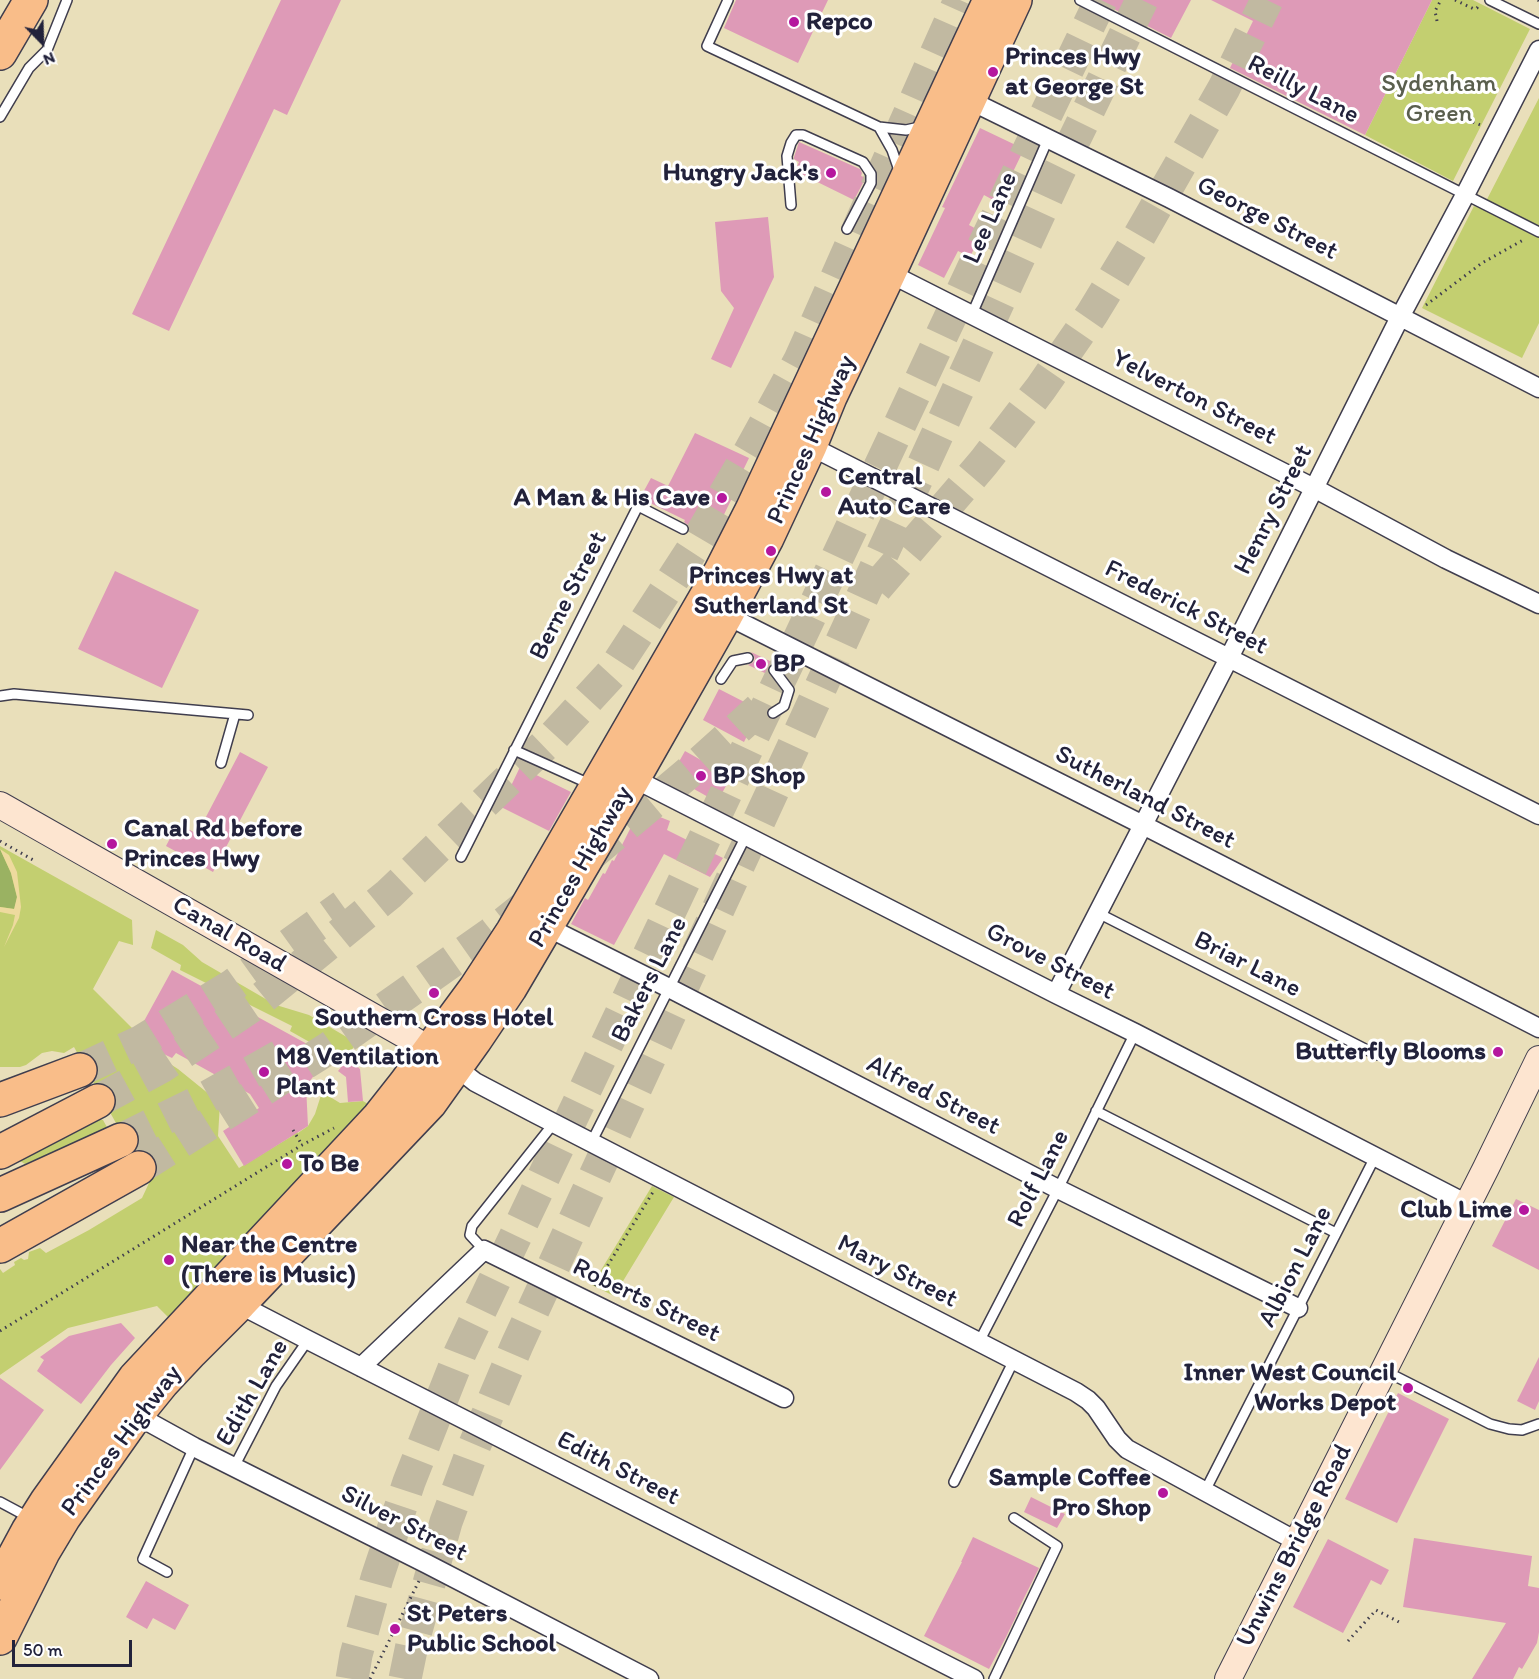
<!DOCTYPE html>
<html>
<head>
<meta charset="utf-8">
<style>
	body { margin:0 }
	#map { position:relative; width:1539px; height:1679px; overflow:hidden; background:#e9dfba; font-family:Itim,sans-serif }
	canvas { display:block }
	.north { position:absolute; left:12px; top:12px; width:60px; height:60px; -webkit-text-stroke:4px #fff; paint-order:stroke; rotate:157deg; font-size:16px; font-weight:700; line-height:24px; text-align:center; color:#22223b }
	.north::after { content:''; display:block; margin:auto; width:21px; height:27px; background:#22223b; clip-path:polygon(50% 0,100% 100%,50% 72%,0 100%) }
	.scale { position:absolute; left:12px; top:1640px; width:120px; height:27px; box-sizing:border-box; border:3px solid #22223b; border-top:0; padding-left:8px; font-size:18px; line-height:21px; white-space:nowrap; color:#22223b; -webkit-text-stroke:4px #fff; paint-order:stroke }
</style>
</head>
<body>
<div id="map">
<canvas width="1539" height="1679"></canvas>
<div class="north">N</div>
<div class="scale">50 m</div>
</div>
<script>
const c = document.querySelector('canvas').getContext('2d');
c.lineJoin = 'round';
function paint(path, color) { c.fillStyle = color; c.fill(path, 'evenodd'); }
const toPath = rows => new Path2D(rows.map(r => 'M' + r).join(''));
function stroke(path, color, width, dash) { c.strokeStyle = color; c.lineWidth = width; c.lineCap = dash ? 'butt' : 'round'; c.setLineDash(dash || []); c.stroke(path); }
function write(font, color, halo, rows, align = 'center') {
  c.font = font + ' Itim,sans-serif'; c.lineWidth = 6; c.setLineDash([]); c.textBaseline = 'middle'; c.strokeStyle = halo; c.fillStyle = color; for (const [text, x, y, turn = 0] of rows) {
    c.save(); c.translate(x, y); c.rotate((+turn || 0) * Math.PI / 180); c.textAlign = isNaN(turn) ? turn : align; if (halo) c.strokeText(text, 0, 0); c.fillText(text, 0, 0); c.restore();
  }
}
const green = toPath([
	[1432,0,1473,0,1530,29,1453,181,1365,135],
	[1539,98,1539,323,1522,358,1422,308,1474,206,1482,209],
	[0,846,132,920,133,945,119,941,93,989,164,1060,178,1069,220,1103,218,1136,239,1168,292,1136,295,1129,298,1133,308,1126,315,1114,322,1092,340,1103,363,1101,368,1104,341,1139,169,1318,157,1306,68,1328,0,1375,0,1269,3,1273,15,1265,14,1262,21,1258,24,1260,28,1259,29,1252,40,1248,46,1253,89,1230,142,1198,149,1183,74,1047,64,1053,52,1051,42,1053,26,1065,20,1067,0,1067],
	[156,930,183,945,202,962,276,1005,309,1015,357,1043,343,1061,290,1031,292,1026,180,970,181,965,151,948],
	[99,1119,103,1120,108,1129,25,1164,20,1161],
	[652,1186,674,1197,614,1296,592,1285]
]);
const forest = toPath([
	[0,849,11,873,17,897,15,909,0,907]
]);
const sand = toPath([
	[0,849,9,855,17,872,21,907,19,918,4,947,13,925,15,915,0,912,0,907,14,909,17,897,11,873]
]);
const building = toPath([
	[281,0,341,0,287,115,274,109,169,331,132,314],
	[736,0,828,0,798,63,724,28],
	[1096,0,1191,0,1171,38],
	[1211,0,1432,0,1365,135,1230,68,1253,21],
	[980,128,1024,149,1012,174,1009,172,995,201,984,195,969,225,982,232,970,257,958,251,944,278,918,265,945,208,942,207],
	[799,142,860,169,862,173,861,176,864,177,864,181,854,200,795,171,799,162,794,159,794,157],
	[768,217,774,277,731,368,711,359,734,308,721,291,715,222],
	[695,433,749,458,732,493,734,494,713,537,688,525,684,522,685,520,640,498,651,478,668,486],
	[115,571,199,610,162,688,78,649],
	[751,652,774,663,770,664,768,668,769,675,748,665,752,663,755,660,754,656],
	[719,689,760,710,744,742,703,720],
	[685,751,731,777,717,802,671,776],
	[240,752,268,767,213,872,166,846,178,823,197,834],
	[520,767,571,792,549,831,501,807],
	[640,809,670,821,667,830,723,858,710,877,664,854,614,945,571,924,585,898,588,900,603,873,605,874,612,860,614,861],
	[172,970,329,1056,306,1086,308,1126,244,1166,223,1131,259,1108,250,1094,176,1053,172,1058,143,1044,147,1037,138,1032],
	[348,1059,360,1069,363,1101,348,1102,346,1077,338,1071],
	[1516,1199,1539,1210,1539,1270,1492,1246],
	[121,1323,135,1338,111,1365,81,1404,37,1371,44,1360,40,1357,69,1336],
	[1539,1357,1539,1401,1535,1410,1517,1401],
	[0,1378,44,1410,0,1470],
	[1398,1393,1449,1419,1397,1523,1345,1499],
	[1031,1497,1065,1514,1057,1528,1024,1512],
	[973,1537,1039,1568,1017,1612,1018,1612,1006,1637,989,1669,924,1636,962,1562,961,1562],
	[1414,1538,1532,1556,1528,1586,1539,1588,1539,1632,1537,1643,1522,1669,1519,1667,1513,1679,1472,1679,1506,1623,1403,1607],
	[1328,1539,1389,1570,1381,1585,1371,1580,1343,1633,1293,1607],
	[146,1581,189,1605,175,1630,153,1618,147,1629,126,1617]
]);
const highwayTunnel = toPath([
	[876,588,984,462,1041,388,1092,314,1137,240,1224,88,1267,0],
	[589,856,693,769,759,709],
	[80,1070,140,1042,233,985,343,906],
	[98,1101,161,1067,255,1004,389,894,552,738,611,674,692,550,749,453,800,360,960,0],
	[121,1140,198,1102,280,1056],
	[139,1168,329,1048,492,933,527,905],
	[352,1679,356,1655,377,1578,409,1482,460,1353,801,635,1024,160,1101,0],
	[405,1679,412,1645,446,1522,473,1449,517,1345,1057,175,1142,0]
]);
const path = toPath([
	[1455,0,1474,9,1477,8,1479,5],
	[1538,0,1539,1],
	[1437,21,1435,11,1441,0],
	[1473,122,1483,126],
	[1426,305,1482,263,1525,239],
	[0,841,35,861],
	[293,1130,302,1145],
	[595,1286,653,1192],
	[0,1331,302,1145,334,1128],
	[1348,1641,1376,1610,1399,1622],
	[370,1679,420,1579]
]);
const lane = toPath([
	[728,0,707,46,879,127,906,130,924,126],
	[1080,0,1539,232],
	[1490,0,1539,24],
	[0,117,29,68,47,50,67,0],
	[879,127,892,150,900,173],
	[791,205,787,156,791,143,796,135,803,135,863,162,871,174,871,183,847,229],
	[972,314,1048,139],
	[721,679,733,661,748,658],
	[0,696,14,694,248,715],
	[773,713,784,706,789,690,774,670],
	[514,750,592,785],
	[221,763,235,714],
	[461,857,638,506,683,529],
	[1098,913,1377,1055],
	[1096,1111,1336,1233],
	[591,1143,746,836],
	[484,1250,470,1235,472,1226,554,1123],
	[979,1342,1058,1189,1135,1033],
	[1385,1371,1490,1424,1509,1429,1522,1430,1539,1424],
	[234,1467,276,1386,308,1340],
	[954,1482,1014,1360],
	[1205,1491,1375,1157],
	[0,1502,30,1518],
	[167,1572,143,1559,194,1447],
	[994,1679,1057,1546,1014,1518]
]);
const street = toPath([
	[969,100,1169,198,1539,388],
	[889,273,1314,488,1446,559,1539,604],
	[810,446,1539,815],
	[726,615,1143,825,1539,1028],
	[627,775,1056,994,1135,1033,1467,1204],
	[547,927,669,988,1058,1189,1298,1308],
	[1056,994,1229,658,1400,317,1465,195,1539,50],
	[456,1067,475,1082,534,1113,1076,1392,1088,1400,1096,1408,1117,1439,1127,1449,1298,1542],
	[240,1303,252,1311,308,1340,974,1679],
	[361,1367,484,1250,784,1398],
	[136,1415,194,1447,427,1564,649,1679]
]);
const secondary = toPath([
	[0,805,412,1039,446,1060],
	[1228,1679,1486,1168,1539,1059]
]);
const highway = toPath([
	[0,53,31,0],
	[0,1100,80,1070],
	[0,1152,98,1101],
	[0,1195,121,1140],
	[0,1246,139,1168],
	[0,1583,28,1531,47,1501,135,1378,379,1117,405,1084,475,989,513,931,721,571,752,510,990,0],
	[0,1638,43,1552,64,1517,136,1415,162,1383,191,1352,240,1303,430,1103,475,1040,510,988,633,779,726,615,767,538,810,446,830,397,889,273,1015,0]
]);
const markers = [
	[794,22,6,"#b5179e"],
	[993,72,6,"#b5179e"],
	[831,173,6,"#b5179e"],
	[826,492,6,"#b5179e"],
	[722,498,6,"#b5179e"],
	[771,551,6,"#b5179e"],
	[761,664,6,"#b5179e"],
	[701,776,6,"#b5179e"],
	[112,844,6,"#b5179e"],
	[434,993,6,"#b5179e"],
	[1498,1052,6,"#b5179e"],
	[264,1072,6,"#b5179e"],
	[287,1164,6,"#b5179e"],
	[1524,1210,6,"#b5179e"],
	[169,1260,6,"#b5179e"],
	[1408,1388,6,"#b5179e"],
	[1163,1493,6,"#b5179e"],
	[395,1629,6,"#b5179e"]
];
const poiNames = [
	["Repco",806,22],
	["Princes Hwy",1005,57],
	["at George St",1005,87],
	["Hungry Jack's",819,173,"right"],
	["Central",838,477],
	["Auto Care",838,507],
	["A Man & His Cave",710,498,"right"],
	["Princes Hwy at",771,576,"center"],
	["Sutherland St",771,606,"center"],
	["BP",773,664],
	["BP Shop",713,776],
	["Canal Rd before",124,829],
	["Princes Hwy",124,859],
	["Southern Cross Hotel",434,1018,"center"],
	["Butterfly Blooms",1486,1052,"right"],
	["M8 Ventilation",276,1057],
	["Plant",276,1087],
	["To Be",299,1164],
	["Club Lime",1512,1210,"right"],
	["Near the Centre",181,1245],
	["(There is Music)",181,1275],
	["Inner West Council",1396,1373,"right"],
	["Works Depot",1396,1403,"right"],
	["Sample Coffee",1151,1478,"right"],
	["Pro Shop",1151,1508,"right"],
	["St Peters",407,1614],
	["Public School",407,1644]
];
const parkNames = [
	["Sydenham",1439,84],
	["Green",1439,114]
];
const streetNames = [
	["Reilly Lane",1303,90,27],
	["Lee Lane",991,218,-66],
	["George Street",1267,219,27],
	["Yelverton Street",1194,398,27],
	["Princes Highway",812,440,-66],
	["Henry Street",1274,510,-63],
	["Berne Street",569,596,-63],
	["Frederick Street",1186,608,27],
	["Sutherland Street",1145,798,27],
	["Princes Highway",581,867,-60],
	["Canal Road",229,935,30],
	["Grove Street",1050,962,27],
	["Briar Lane",1247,965,27],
	["Bakers Lane",650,980,-63],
	["Alfred Street",933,1096,27],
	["Rolf Lane",1039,1179,-63],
	["Albion Lane",1296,1267,-63],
	["Mary Street",897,1272,27],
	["Roberts Street",646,1301,26],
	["Edith Lane",253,1393,-60],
	["Princes Highway",122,1441,-53],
	["Edith Street",618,1469,27],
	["Silver Street",404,1524,27],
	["Unwins Bridge Road",1295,1546,-63]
];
paint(green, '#c3cf70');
paint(forest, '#9ab262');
paint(sand, '#eeda9e');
paint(building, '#de9ab7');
stroke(highwayTunnel, '#c1b9a1', 33, [33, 16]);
stroke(lane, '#403e4e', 12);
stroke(street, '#403e4e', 21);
stroke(secondary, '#403e4e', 28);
stroke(highway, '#403e4e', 36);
stroke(path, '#403e4e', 3, [1.5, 4.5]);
stroke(lane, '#fff', 9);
stroke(street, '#fff', 18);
stroke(secondary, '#fde5d0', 26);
stroke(highway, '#f9bd89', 33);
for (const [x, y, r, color] of markers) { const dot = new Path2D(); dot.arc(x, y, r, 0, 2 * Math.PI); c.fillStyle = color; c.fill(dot); stroke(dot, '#fff', 2); }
write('bold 26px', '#22223b', '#fff', poiNames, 'left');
write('26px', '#5a5f4e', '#fff', parkNames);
write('26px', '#22223b', '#fff', streetNames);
</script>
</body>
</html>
